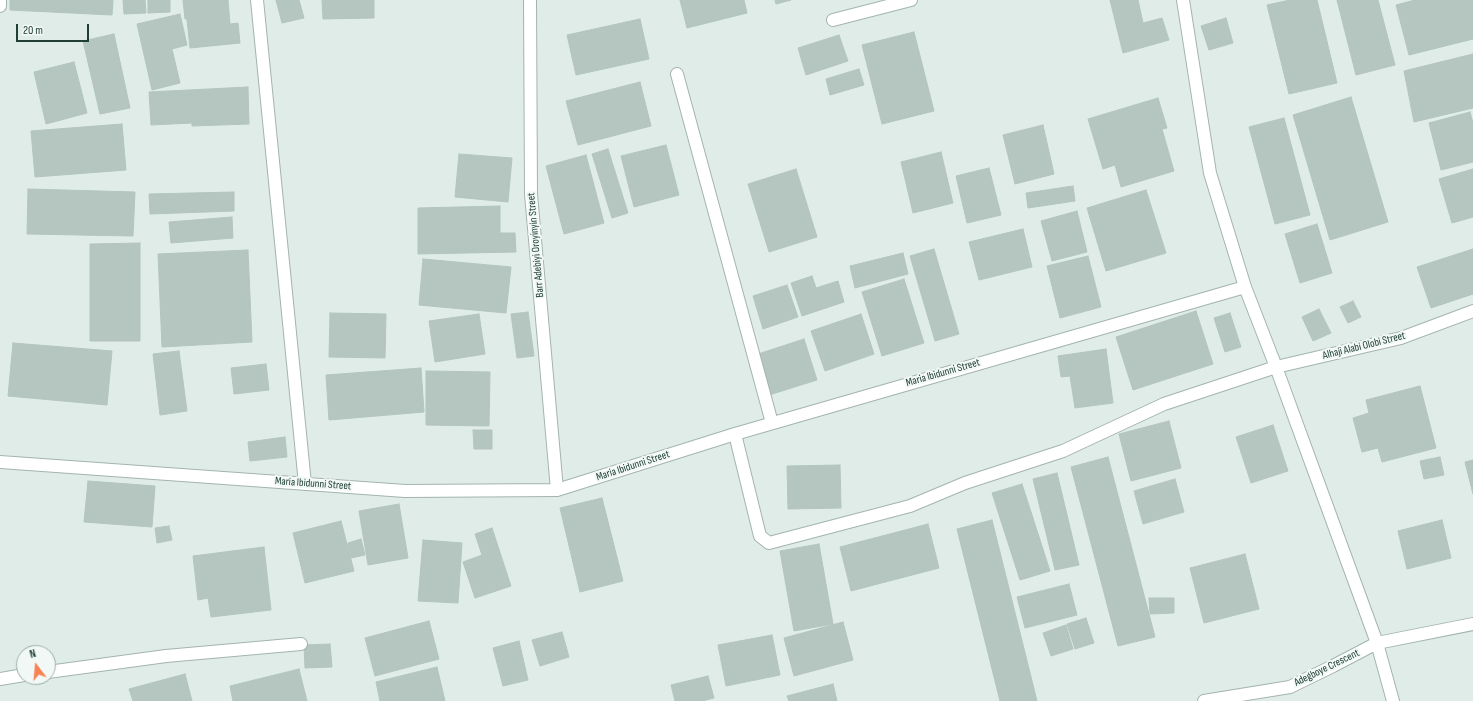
<!DOCTYPE html>
<html>
<head>
<meta charset="utf-8">
<style>
	body { margin:0 }
	#map { position:relative; width:1473px; height:701px; overflow:hidden; background:#e0ece7; font-family:"Sofia Sans Condensed",sans-serif }
	canvas { display:block }
	.north { position:absolute; left:16px; top:645px; width:40px; height:40px; box-sizing:border-box; background:#f1f8f5; border:1px solid #9dada9; border-radius:50%; rotate:344deg; font-size:11px; font-weight:700; line-height:16px; text-align:center; color:#203d36 }
	.north::after { content:''; display:block; margin:auto; width:14px; height:18px; background:#f78353; clip-path:polygon(50% 0,100% 100%,50% 72%,0 100%) }
	.scale { position:absolute; left:16px; top:24px; width:73px; height:18px; box-sizing:border-box; border:2px solid #203d36; border-top:0; padding-left:5px; font-size:12px; line-height:14px; white-space:nowrap; color:#203d36; -webkit-text-stroke:3px #f1f8f5; paint-order:stroke }
</style>
</head>
<body>
<div id="map">
<canvas width="1473" height="701"></canvas>
<div class="north">N</div>
<div class="scale">20 m</div>
</div>
<script>
const c = document.querySelector('canvas').getContext('2d');
c.lineJoin = 'round';
function paint(path, color) { c.fillStyle = color; c.fill(path, 'evenodd'); }
const toPath = rows => new Path2D(rows.map(r => 'M' + r).join(''));
function stroke(path, color, width, dash) { c.strokeStyle = color; c.lineWidth = width; c.lineCap = dash ? 'butt' : 'round'; c.setLineDash(dash || []); c.stroke(path); }
function write(font, color, halo, rows, align = 'center') {
  c.font = font + ' "Sofia Sans Condensed",sans-serif'; c.lineWidth = 4; c.setLineDash([]); c.textBaseline = 'middle'; c.strokeStyle = halo; c.fillStyle = color; for (const [text, x, y, turn = 0] of rows) {
    c.save(); c.translate(x, y); c.rotate((+turn || 0) * Math.PI / 180); c.textAlign = isNaN(turn) ? turn : align; if (halo) c.strokeText(text, 0, 0); c.fillText(text, 0, 0); c.restore();
  }
}
const building = toPath([
	[10,0,113,0,112,15,10,10,10,0],
	[123,0,145,0,146,13,124,14,123,0],
	[148,0,170,0,170,12,148,13,148,0],
	[183,0,228,0,230,24,238,23,240,43,190,48,187,19,185,19,183,0],
	[276,0,299,0,304,18,282,23,276,0],
	[322,0,374,0,374,18,323,19,322,0],
	[680,0,744,0,747,13,687,28,680,0],
	[775,0,791,0,776,4,775,0],
	[1110,0,1138,0,1143,23,1162,18,1169,40,1123,53,1110,0],
	[1290,0,1317,0,1337,83,1289,94,1267,5,1290,0],
	[1337,0,1378,0,1395,65,1356,75,1337,0],
	[1415,0,1473,0,1473,39,1409,55,1396,5,1415,0],
	[180,14,187,45,172,49,180,83,152,90,137,24,180,14],
	[1226,18,1233,43,1209,50,1201,26,1226,18],
	[640,19,649,59,576,75,567,35,640,19],
	[914,32,934,111,882,124,862,45,914,32],
	[114,34,130,108,100,114,83,41,114,34],
	[839,35,848,61,806,75,798,48,839,35],
	[1473,54,1473,108,1414,122,1404,71,1473,54],
	[74,62,87,113,46,124,34,72,74,62],
	[859,69,864,85,830,95,826,79,859,69],
	[640,82,651,126,578,145,566,101,640,82],
	[248,87,249,124,192,126,192,123,151,125,149,92,248,87],
	[1351,97,1388,222,1330,240,1293,115,1351,97],
	[1158,98,1167,128,1162,129,1174,171,1121,187,1115,165,1103,169,1088,119,1158,98],
	[1470,112,1473,123,1473,162,1441,170,1429,123,1470,112],
	[1284,118,1310,215,1275,224,1249,127,1284,118],
	[122,124,126,170,35,177,31,131,122,124],
	[1043,125,1054,174,1015,184,1003,135,1043,125],
	[666,145,679,195,634,207,621,156,666,145],
	[608,149,628,213,612,218,592,154,608,149],
	[941,152,953,203,913,213,901,162,941,152],
	[459,154,512,158,508,202,455,197,459,154],
	[586,155,604,223,564,234,546,166,586,155],
	[989,168,1001,215,967,223,956,176,989,168],
	[796,169,817,237,769,252,748,184,796,169],
	[1473,169,1473,217,1452,223,1439,179,1473,169],
	[1073,186,1075,201,1028,208,1026,193,1073,186],
	[28,189,135,192,133,236,27,234,28,189],
	[1146,190,1166,253,1106,271,1087,208,1146,190],
	[234,192,234,211,150,214,149,194,234,192],
	[500,206,500,233,515,233,516,252,418,254,418,208,500,206],
	[1077,211,1087,252,1052,261,1041,221,1077,211],
	[232,217,233,238,171,243,169,222,232,217],
	[1317,224,1332,273,1300,283,1285,234,1317,224],
	[1023,229,1032,267,979,280,969,242,1023,229],
	[140,243,140,341,90,341,90,244,140,243],
	[934,249,959,334,935,341,910,256,934,249],
	[1473,249,1473,294,1431,308,1417,267,1473,249],
	[248,250,252,342,162,347,158,254,248,250],
	[903,253,908,274,855,288,850,266,903,253],
	[1088,256,1101,307,1060,318,1047,266,1088,256],
	[423,259,511,267,506,313,419,305,423,259],
	[812,276,816,288,838,281,844,302,802,316,791,283,812,276],
	[904,279,924,343,882,356,862,292,904,279],
	[787,285,798,317,763,329,753,296,787,285],
	[1353,301,1361,317,1348,323,1340,307,1353,301],
	[1319,309,1331,333,1313,341,1302,317,1319,309],
	[1196,311,1213,364,1133,390,1116,337,1196,311],
	[528,312,534,356,517,358,511,314,528,312],
	[330,313,386,314,385,358,329,357,330,313],
	[1230,313,1241,347,1225,352,1214,318,1230,313],
	[479,314,485,354,435,362,429,321,479,314],
	[861,314,874,354,825,371,811,331,861,314],
	[804,339,817,380,769,395,755,355,804,339],
	[13,343,112,351,107,405,8,396,13,343],
	[1106,349,1113,403,1075,408,1070,376,1061,377,1058,356,1106,349],
	[179,351,187,411,160,415,153,354,179,351],
	[266,364,269,390,234,394,231,368,266,364],
	[421,368,424,412,329,420,326,375,421,368],
	[426,371,490,372,489,426,426,425,426,371],
	[1420,386,1436,448,1382,462,1378,448,1362,452,1353,418,1369,413,1366,400,1420,386],
	[1169,421,1181,468,1131,481,1119,434,1169,421],
	[1273,425,1288,471,1251,483,1236,437,1273,425],
	[473,430,492,430,492,449,474,449,473,430],
	[285,437,287,457,250,461,248,442,285,437],
	[1108,457,1155,637,1118,646,1071,467,1108,457],
	[1440,457,1444,475,1424,479,1420,461,1440,457],
	[1473,460,1473,494,1465,462,1473,460],
	[840,465,841,508,788,509,787,466,840,465],
	[1057,473,1079,565,1055,570,1033,479,1057,473],
	[1175,479,1184,512,1143,524,1134,491,1175,479],
	[88,481,155,486,152,527,84,522,88,481],
	[1022,484,1050,571,1020,580,992,493,1022,484],
	[602,498,623,581,580,592,560,508,602,498],
	[399,504,408,558,368,565,359,511,399,504],
	[992,520,1037,701,1000,701,957,529,992,520],
	[1442,520,1451,558,1407,569,1398,531,1442,520],
	[341,521,354,571,305,583,293,533,341,521],
	[928,524,939,568,851,591,840,547,928,524],
	[169,526,172,540,157,543,155,528,169,526],
	[492,528,511,586,475,598,463,562,482,555,475,534,492,528],
	[361,539,365,555,351,558,348,543,361,539],
	[423,540,462,543,458,603,418,601,423,540],
	[819,544,833,624,794,631,780,551,819,544],
	[264,547,271,610,211,617,208,598,198,600,193,556,264,547],
	[1245,554,1259,609,1204,623,1190,568,1245,554],
	[1069,584,1077,615,1025,628,1017,597,1069,584],
	[1149,598,1174,598,1174,613,1150,614,1149,598],
	[1086,618,1094,643,1075,649,1067,624,1086,618],
	[429,621,439,659,375,676,365,638,429,621],
	[843,622,853,660,794,676,784,638,843,622],
	[1066,625,1073,649,1051,656,1043,633,1066,625],
	[562,632,569,657,540,666,532,640,562,632],
	[772,635,780,675,726,686,718,645,772,635],
	[519,641,528,680,503,686,493,648,519,641],
	[330,644,332,667,305,668,304,645,330,644],
	[437,667,445,701,380,701,376,682,437,667],
	[299,669,307,701,233,701,230,686,299,669],
	[185,674,192,701,133,701,129,689,185,674],
	[708,676,714,698,702,701,675,701,671,685,708,676],
	[833,684,837,701,789,701,787,696,833,684]
]);
const minor = toPath([
	[257,0,305,484],
	[530,0,531,194,557,490],
	[1183,0,1210,173,1245,287,1276,367,1377,643,1393,701],
	[0,6,0,0],
	[833,20,911,0],
	[677,74,772,423],
	[735,434,760,536,769,543,910,506,965,483,1063,451,1164,404,1276,367,1401,338,1473,311],
	[0,462,405,491,557,490,735,434,1245,287],
	[48,672,166,656,301,644],
	[0,679,24,675],
	[1204,701,1290,687,1333,666,1377,643,1473,624]
]);
const streetNames = [
	["Barr Adebiyi Oroyinyin Street",536,245,-95],
	["Alhaji Alabi Olobi Street",1364,346,-14],
	["Maria Ibidunni Street",943,373,-16],
	["Maria Ibidunni Street",633,466,-18],
	["Maria Ibidunni Street",313,484,4],
	["Adegboye Crescent",1327,668,-26]
];
paint(building, '#b5c6c0');
stroke(building, '#b2c5be', 1);
stroke(minor, '#a3b4ae', 14);
stroke(minor, '#fff', 12);
write('11px', '#203d36', '#f1f8f5', streetNames);
</script>
</body>
</html>
